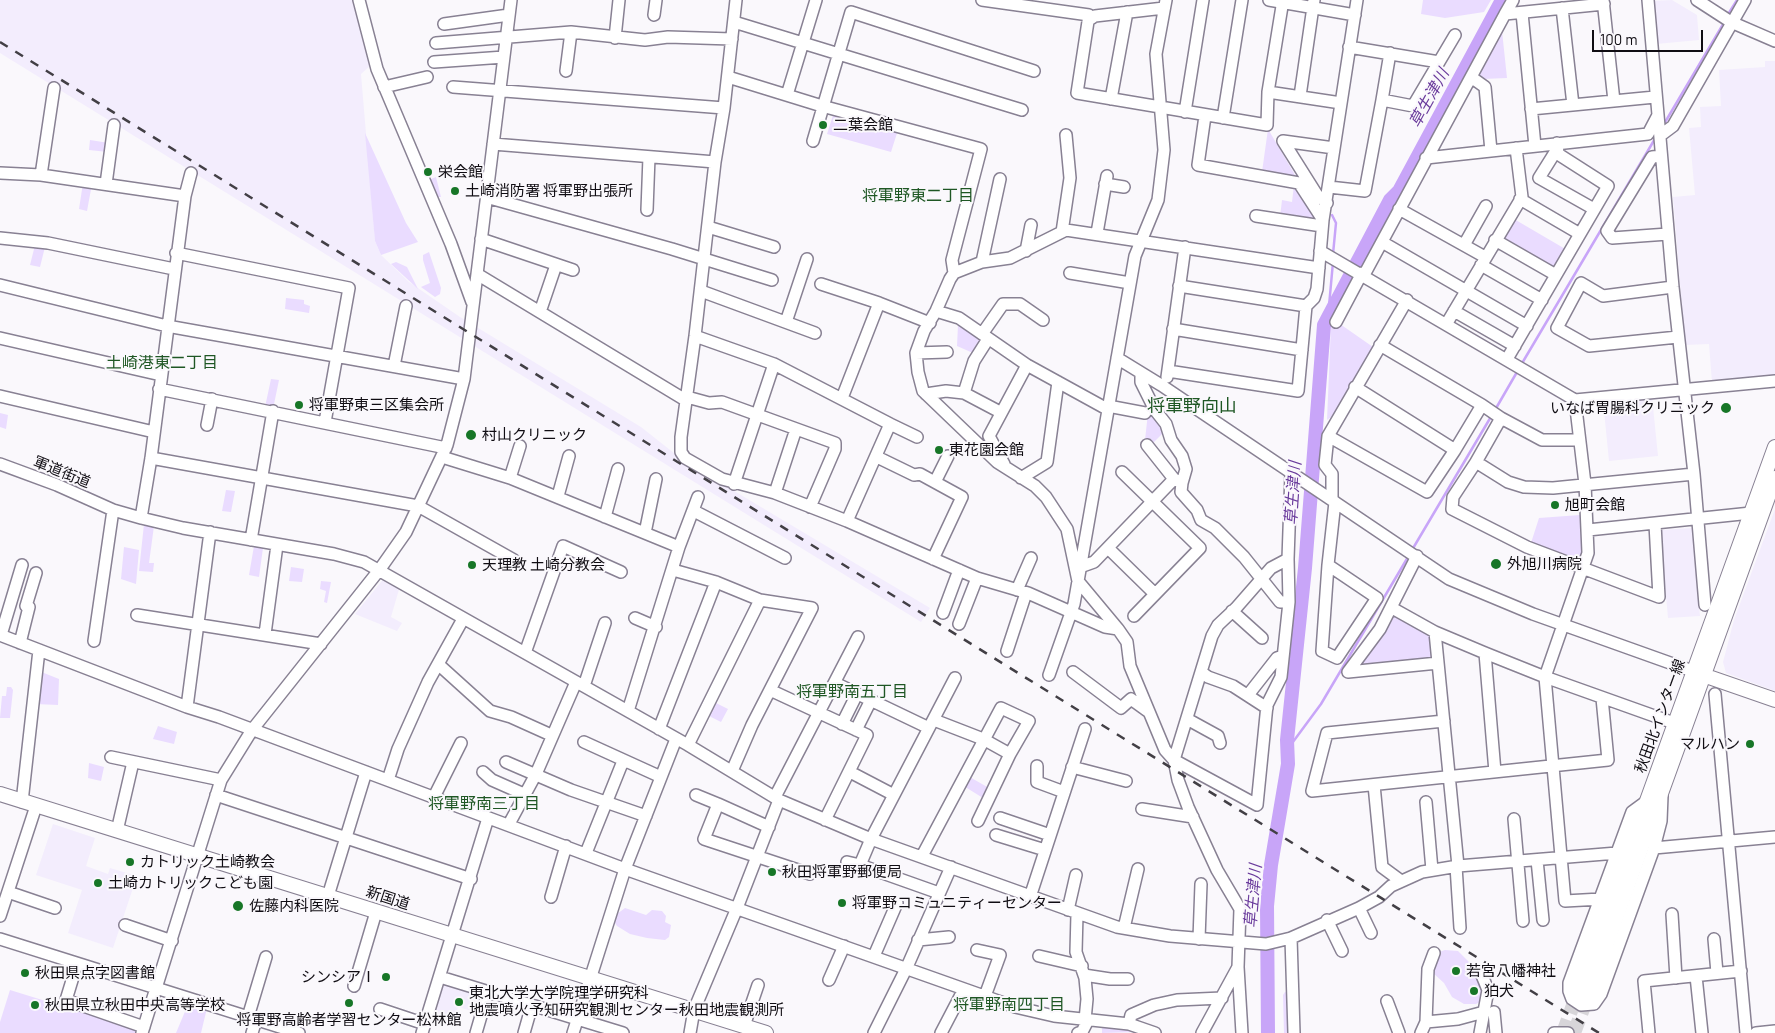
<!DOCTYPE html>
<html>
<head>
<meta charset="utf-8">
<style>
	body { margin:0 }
	#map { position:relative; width:1775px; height:1033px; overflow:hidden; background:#faf8fc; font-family:Barlow,sans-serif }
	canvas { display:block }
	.scale { position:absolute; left:1592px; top:30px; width:111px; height:22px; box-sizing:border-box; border:2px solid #100d13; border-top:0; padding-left:6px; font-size:15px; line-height:18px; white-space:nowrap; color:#100d13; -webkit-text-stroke:4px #faf8fc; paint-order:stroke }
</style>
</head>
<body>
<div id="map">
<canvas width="1775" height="1033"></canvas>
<div class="scale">100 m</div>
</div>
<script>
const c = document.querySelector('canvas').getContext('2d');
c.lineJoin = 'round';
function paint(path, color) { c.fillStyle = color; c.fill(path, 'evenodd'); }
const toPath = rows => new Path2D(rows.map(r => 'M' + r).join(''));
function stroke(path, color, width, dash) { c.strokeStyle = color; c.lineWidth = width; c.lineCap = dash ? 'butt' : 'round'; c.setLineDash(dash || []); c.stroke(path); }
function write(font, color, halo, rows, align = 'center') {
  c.font = font + ' Barlow,"Noto Sans JP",sans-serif'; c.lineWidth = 4; c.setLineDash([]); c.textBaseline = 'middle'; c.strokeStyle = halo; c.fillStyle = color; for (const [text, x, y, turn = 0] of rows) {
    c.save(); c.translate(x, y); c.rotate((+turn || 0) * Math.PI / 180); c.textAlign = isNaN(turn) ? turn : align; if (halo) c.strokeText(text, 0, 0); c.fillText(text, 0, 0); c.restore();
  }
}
const built = toPath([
	[0,0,356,0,371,65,361,74,375,241,381,255,409,282,460,317,641,427,684,461,930,608,921,622,0,53],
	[1672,0,1697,15,1699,40,1656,44,1652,1],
	[1765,61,1775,61,1775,375,1712,383,1709,344,1685,345,1673,197,1695,195,1689,128,1701,127,1700,107,1721,106,1719,70,1765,67],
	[1652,397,1658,456,1609,461,1603,401],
	[1775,509,1775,691,1726,673,1723,662,1734,620],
	[1692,528,1700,616,1668,618,1660,530],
	[385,577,400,586,391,617,402,623,397,631,355,614],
	[53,824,95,838,86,866,108,874,110,868,137,876,113,948,68,933,82,890,36,875],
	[442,981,483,994,479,1013,458,1007,453,1023,431,1015]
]);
const green = toPath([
	[1423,0,1491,0,1484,12,1445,18,1421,14],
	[1502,31,1507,78,1483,79,1476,74],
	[834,112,898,130,891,152,827,134],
	[1268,129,1298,180,1262,172],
	[365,133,406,223,418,242,381,255,375,241],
	[90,140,109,143,108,152,89,150],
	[436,177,441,197,433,197,426,181],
	[83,183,92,184,87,211,79,209],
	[1294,185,1317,218,1312,222,1280,217,1282,200,1292,202],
	[1514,219,1567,250,1556,270,1503,241,1502,237],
	[35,245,45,247,40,267,30,265],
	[429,252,441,288,440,294,435,297,421,287,430,283,423,260,423,255],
	[396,262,407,267,418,289,391,264],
	[286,298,304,300,304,304,310,306,309,313,285,309],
	[1340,324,1373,347,1334,415,1327,420,1331,325],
	[958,325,983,342,973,353,957,346],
	[271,379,279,380,273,409,265,407],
	[0,413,8,415,6,429,0,427],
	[1148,413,1164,426,1164,432,1150,446,1145,440],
	[226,490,235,491,231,512,222,511],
	[1580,515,1583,541,1580,559,1531,543,1539,518],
	[144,524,154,526,149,563,154,563,153,572,139,571],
	[254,546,263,548,259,577,249,575],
	[124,547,139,550,136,584,121,579],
	[291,567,304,569,302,582,289,581],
	[321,581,331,582,327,603,324,602,326,591,320,589],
	[1394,614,1430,635,1432,659,1361,666],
	[39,671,59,679,58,705,35,704],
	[7,687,11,687,13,690,10,718,0,718,2,696,6,696],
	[714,702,728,709,721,722,707,715],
	[158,726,177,732,174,744,153,739],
	[89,763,104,767,101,781,88,778],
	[968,776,989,788,983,798,962,785],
	[625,908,646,915,652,910,662,911,666,916,665,922,671,925,669,937,665,940,647,938,630,934,617,926,615,923,617,914],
	[1445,950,1458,951,1477,970,1485,999,1476,1004,1464,1004,1452,997,1444,983,1433,973,1435,959,1439,952],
	[10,990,136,1029,135,1033,0,1033,0,1022],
	[1285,992,1289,993,1291,1033,1284,1033,1283,995],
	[189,1002,207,1008,201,1033,176,1033],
	[1102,1025,1138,1032,1102,1033]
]);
const stream = toPath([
	[1727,16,1737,0],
	[1664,124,1725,21],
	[1332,215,1336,223,1333,254],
	[1328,317,1333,262],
	[1521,365,1656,137],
	[1495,410,1517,372],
	[1412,550,1492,415],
	[1287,750,1321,704,1408,557]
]);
const river = toPath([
	[1268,1033,1267,906,1271,865,1288,764,1287,740,1305,568,1324,325,1390,200,1399,191,1502,0]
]);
const majorTunnel = toPath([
	[1563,1033,1576,997],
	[1574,1033,1586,1001]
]);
const minor = toPath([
	[359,0,377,69,451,244,472,302],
	[736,0,724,108,715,162,695,336,681,437,681,452,685,458,722,479,775,493,847,521,977,578,1028,593,1105,627,1118,629,1127,642,1130,666,1165,750,1174,760,1257,805,1267,705,1281,677,1289,602,1288,559],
	[982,0,1089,15,1077,93,1267,125,1268,92,1283,0],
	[1269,0,1355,15],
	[1603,0,1614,101],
	[1648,0,1673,287,1694,474,1705,605],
	[1697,0,1731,22,1775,41],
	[1562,8,1573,105],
	[1522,13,1535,146],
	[1505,14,1513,0],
	[654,15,656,0],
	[1089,20,1095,16,1164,8],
	[734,22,1022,110],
	[444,24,509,15],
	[571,32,645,40,668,37,732,39],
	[615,38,619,0],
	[436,43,571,32,566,71],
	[1349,47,1439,62],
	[434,62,504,57],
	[728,77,822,106,981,149,952,260,954,273],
	[1471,77,1485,87,1491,151],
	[384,87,427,77],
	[453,87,724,108],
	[1268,92,1341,103],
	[787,95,816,0],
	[1300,96,1314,0],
	[1111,99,1127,12],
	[1382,100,1390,53],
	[1531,109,1655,97],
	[1185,112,1203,0],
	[1205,116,1198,165,1299,183,1323,220],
	[1223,118,1242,0],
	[1661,135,1673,126,1745,0],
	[813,141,851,12,1034,71],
	[1283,141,1317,195,1327,203],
	[1283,141,1334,148],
	[493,144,715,162],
	[1558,152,1554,154,1539,178,1594,209],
	[1661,156,1652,157,1607,231,1612,238,1668,234],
	[1426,158,1648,134,1658,115],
	[0,173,41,175,185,196,151,458,141,518],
	[41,175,54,88],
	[106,184,114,125],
	[1105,184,1124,187],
	[1329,187,1365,191,1382,100,1413,106,1455,35],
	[185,196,191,173],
	[486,197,672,249,772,280],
	[1520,199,1580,234],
	[1399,209,1485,257],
	[647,210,649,157],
	[1256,216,1322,226],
	[708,227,774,247],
	[1062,232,1070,178,1066,135],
	[1097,233,1107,176],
	[0,238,48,243,174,269],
	[481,239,573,270],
	[1495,240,1556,275],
	[1382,242,1527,326],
	[1464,245,1486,206],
	[1026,251,1031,225],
	[1320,251,1575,400,1775,381],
	[176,253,349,288,325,422],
	[982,262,1000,179],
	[1481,265,1542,300],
	[1070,273,1130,283],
	[477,274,687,401],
	[1364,275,1505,14,1604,4],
	[821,284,879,303],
	[0,285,167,326,464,379],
	[1179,286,1306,306],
	[1673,287,1603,296,1581,283,1557,328,1589,346,1678,337],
	[701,291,815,333],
	[936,311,959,318,1027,365,1107,409],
	[1454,311,1515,346],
	[540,312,556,265],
	[786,322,807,259],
	[1336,322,1362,273],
	[1447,323,1522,197,1516,148],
	[1173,329,1302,350],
	[982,334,1003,304,1020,304,1043,320],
	[695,336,774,364,890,424,847,521],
	[0,338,161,375],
	[1380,345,1482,405,1455,450],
	[916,353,947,352],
	[1117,358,1161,385,1449,579,1533,614,1701,674],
	[1507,359,1608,186,1558,154,1557,143],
	[394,366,406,306],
	[1168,371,1298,391,1306,306,1314,298,1317,289,1323,220,1357,0],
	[1141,373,1141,382,1155,410,1166,424,1171,440,1182,456,1186,469,1182,483],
	[1167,377,1185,247],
	[159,389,446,448],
	[964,393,974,361,988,339],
	[926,394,946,391,964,393,1000,412],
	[0,396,154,432],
	[687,397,709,403,722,402,835,443,835,449,810,507],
	[842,398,879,303,930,323],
	[1575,400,1585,484,1588,553,1545,677,1565,901,1601,899],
	[1482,405,1501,418],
	[1108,406,1145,413],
	[890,424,917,437],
	[207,425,212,399],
	[1328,436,1427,492,1455,450,1355,387],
	[442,457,510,478,679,547],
	[877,457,914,475,920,474,962,497,933,559],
	[151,458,418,506,514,560],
	[1476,462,1501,418,1542,440,1579,440],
	[0,464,57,485,113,510,141,518,183,528,334,554,364,562,688,745,779,800,871,839,1117,927,1170,936,1266,944,1291,938,1359,908,1379,897,1391,886,1422,872,1458,866,1617,853],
	[1004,464,989,436,1027,365],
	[1122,472,1200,548,1134,616],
	[510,478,520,446],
	[1021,478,1047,462,1058,382],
	[1174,479,1182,483,1181,492,1197,510,1201,520,1215,528,1244,557,1280,602,1289,602],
	[935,482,948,456],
	[734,484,774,364],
	[775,493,796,429],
	[558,496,569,456],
	[1332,500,1332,474,1325,465,1328,436,1407,300],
	[694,511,785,558],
	[605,517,618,469],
	[1655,524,1659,597,1527,547,1452,509,1453,497,1476,462,1508,482,1524,487,1553,488,1694,474],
	[1588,530,1751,513],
	[645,533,656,479],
	[251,540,273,411],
	[1108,548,1155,594],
	[1417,556,1380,629,1348,672,1438,663],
	[1328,565,1377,598,1337,658,1322,651,1328,565,1335,502],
	[1080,567,1094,562,1174,479,1147,445],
	[673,570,716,582,760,600,812,608,752,725,732,771],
	[1017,590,1031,558],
	[1392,608,1435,632,1485,653,1545,677,1674,723],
	[1232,611,1262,638],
	[943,613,959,570],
	[137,615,321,644],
	[635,618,656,627],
	[959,624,977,578],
	[1118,629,1078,581,1067,529,1046,497,1035,486,997,462,923,391,918,372,916,353,924,331,936,311,950,279,954,273,982,262,1010,258,1066,230,1319,268],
	[1435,632,1458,866],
	[265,634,277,545],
	[0,635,187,707,219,717,625,869,1015,1007,1054,1016,1129,1024,1155,1033],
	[1,635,22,565],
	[94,641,113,510],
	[20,643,29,607,26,606,36,573],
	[1007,651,1026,593],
	[525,653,563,546,621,572],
	[1485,653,1495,772],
	[438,664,490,711,511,717,551,735],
	[1073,672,1121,708,1131,699,1149,712],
	[1201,672,1208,677,1233,686,1267,708],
	[1049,675,1074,604,1135,256,1158,200,1164,150,1156,54,1166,0],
	[835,683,929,728],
	[584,686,605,623],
	[770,690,867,735,825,820],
	[1715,694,1746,1033],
	[1248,695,1277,658,1283,656],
	[187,707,210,532],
	[628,711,679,547,698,497],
	[1187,719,1218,736,1220,743],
	[934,720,983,739,1010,754,978,821],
	[1444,721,1327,733,1312,791,1608,760,1602,698],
	[842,724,857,694],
	[659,729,716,582],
	[856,730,871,700],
	[584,742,661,777],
	[688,745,760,600],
	[111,757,221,780],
	[506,762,571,790,646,816],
	[1037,766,1037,782,1064,792],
	[1072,767,1126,781],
	[483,772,492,780,526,795],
	[850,772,894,795],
	[388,780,398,749,428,682,463,619],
	[1374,785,1382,867,1401,881],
	[216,795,471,879],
	[696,795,718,804],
	[434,797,461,743],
	[775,797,858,637],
	[1647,801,1632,812,1569,983,1569,991,1572,999,1581,1005,1594,1004,1601,994,1654,848,1661,821,1662,796],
	[22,802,39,650],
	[1426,802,1432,870],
	[1142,809,1193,817],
	[1000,818,1050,835],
	[1514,819,1523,921],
	[509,824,536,774,576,682],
	[769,827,718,804,704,839,810,874],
	[117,831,133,762],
	[996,835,1045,850],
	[1654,848,1775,837],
	[586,853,623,761],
	[922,856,1001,708,1029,721,1010,754],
	[1537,860,1543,920],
	[847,862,860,865],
	[1456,866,1460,928],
	[8,892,55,908],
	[939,893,860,865,871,839,955,678],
	[328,896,366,772],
	[551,897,566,846],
	[1030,897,1085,729],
	[1359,908,1371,933],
	[1068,910,1076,875],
	[1077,914,1076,952,1085,978,1087,999,1085,1020],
	[1672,914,1676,978],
	[0,916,36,806],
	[1327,920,1342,951],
	[125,925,172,941],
	[1124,928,1138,869],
	[1291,938,1294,1033],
	[0,939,299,1033],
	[1199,939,1201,884],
	[1714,939,1717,973],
	[918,940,949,937],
	[977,950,1000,955,985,996],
	[874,956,897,903],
	[1039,956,1082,966],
	[77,964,66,1000,144,1027],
	[1238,967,1242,1033],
	[1084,975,1110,979,1128,979],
	[1696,976,1702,1033],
	[440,977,623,1033],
	[829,980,844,946],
	[354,986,376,912],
	[1387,1001,1399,1033],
	[380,1009,425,1024],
	[1494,1012,1496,1033],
	[248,1017,266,957],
	[1426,1022,1458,1019,1484,1012],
	[1129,1024,1131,1015,1154,1005,1177,1000,1222,998],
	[744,1026,758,985],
	[142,1033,221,780,252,730,380,569,406,532,447,445,464,379,511,0],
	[252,1033,256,1020],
	[422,1033,488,818],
	[476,1033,488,992],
	[524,1033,532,1005],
	[573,1033,625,869,676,739],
	[690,1033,694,1010,737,908,779,800],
	[874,1033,907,967,951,867],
	[941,1033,964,989],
	[1078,1033,1082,1032,1088,1020],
	[1202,1033,1238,967,1240,909,1217,870,1188,807,1178,780,1174,760,1212,636,1218,625,1236,608,1271,568,1288,559,1291,473],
	[1421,1033,1426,1022,1428,969,1434,953],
	[1480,1033,1488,990,1481,973],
	[1554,1033,1568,1033],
	[1649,1033,1644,981,1741,971],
	[1756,1033,1775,1031]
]);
const major = toPath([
	[1703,675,1775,700],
	[0,794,766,1033],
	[1576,997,1775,447],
	[1586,1001,1775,478]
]);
const rail = toPath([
	[0,42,1599,1033]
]);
const markers = [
	[823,125,5,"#177627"],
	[428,172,5,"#177627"],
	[455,191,5,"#177627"],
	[299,405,5,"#177627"],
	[1726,408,6,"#177627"],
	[471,435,6,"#177627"],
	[939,450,5,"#177627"],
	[1555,505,5,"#177627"],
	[1496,564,6,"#177627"],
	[472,565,5,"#177627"],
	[1750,744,5,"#177627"],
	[130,862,5,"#177627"],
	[772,872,5,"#177627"],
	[98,883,5,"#177627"],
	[842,903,5,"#177627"],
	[238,906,6,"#177627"],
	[1456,971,5,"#177627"],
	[25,973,5,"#177627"],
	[386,977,5,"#177627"],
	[1474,991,5,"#177627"],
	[459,1002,5,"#177627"],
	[349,1003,5,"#177627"],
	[35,1005,5,"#177627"]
];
const poiNames = [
	["二葉会館",833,125],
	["栄会館",438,172],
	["土崎消防署 将軍野出張所",465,191],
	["将軍野東三区集会所",309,405],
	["いなば胃腸科クリニック",1715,408,"right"],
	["村山クリニック",482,435],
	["東花園会館",949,450],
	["旭町会館",1565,505],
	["外旭川病院",1507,564],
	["天理教 土崎分教会",482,565],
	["マルハン",1740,744,"right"],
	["カトリック土崎教会",140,862],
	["秋田将軍野郵便局",782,872],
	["土崎カトリックこども園",108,883],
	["将軍野コミュニティーセンター",852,903],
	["佐藤内科医院",249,906],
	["若宮八幡神社",1466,971],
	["秋田県点字図書館",35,973],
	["シンシアⅠ",376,977,"right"],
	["狛犬",1484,991],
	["東北大学大学院理学研究科",469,993],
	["地震噴火予知研究観測センター秋田地震観測所",469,1010],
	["秋田県立秋田中央高等学校",45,1005],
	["将軍野高齢者学習センター松林館",349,1020,"center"]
];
const streetNames = [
	["軍道街道",62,472,22],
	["秋田北インター線",1660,716,-70],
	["新国道",388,898,18]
];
const waterNames = [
	["草生津川",1429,98,-61],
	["草生津川",1293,493,-86],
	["草生津川",1253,896,-85]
];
const neighbourhoodNames = [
	["将軍野東二丁目",918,196],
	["土崎港東二丁目",162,363],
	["将軍野南五丁目",852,692],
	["将軍野南三丁目",484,804],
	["将軍野南四丁目",1009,1005]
];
const quarterNames = [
	["将軍野向山",1192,406]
];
paint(built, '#f3edfd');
paint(green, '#eadcff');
stroke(stream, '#c8a5f8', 2.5);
stroke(river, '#c8a5f8', 14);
stroke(majorTunnel, '#d7d5d9', 14, [14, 7]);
stroke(minor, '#888193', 14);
stroke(major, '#888193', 16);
stroke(minor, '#fff', 11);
stroke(major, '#fff', 14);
stroke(rail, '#423f45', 2.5, [9, 9]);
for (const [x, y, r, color] of markers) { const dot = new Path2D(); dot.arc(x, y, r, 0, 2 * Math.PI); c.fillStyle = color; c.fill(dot); stroke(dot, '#faf8fc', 2); }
write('15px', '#100d13', '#faf8fc', poiNames, 'left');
write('15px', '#100d13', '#faf8fc', streetNames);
write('italic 16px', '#6a3b9c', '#faf8fc', waterNames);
write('16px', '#1f5724', '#faf8fc', neighbourhoodNames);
write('18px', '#1f5724', '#faf8fc', quarterNames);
</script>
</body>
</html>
